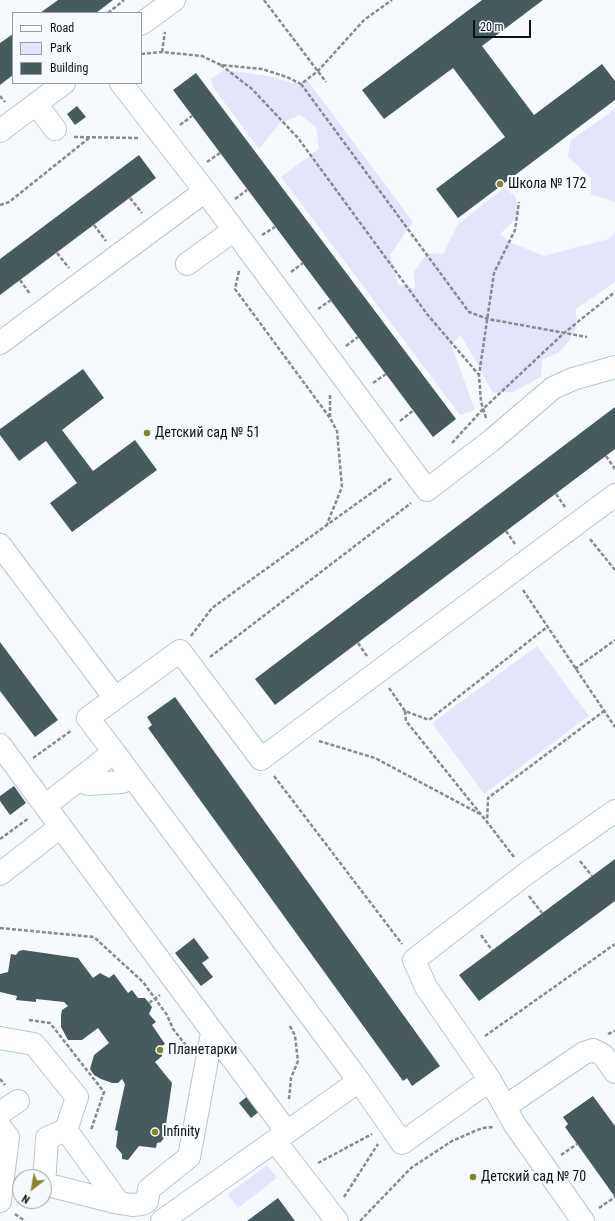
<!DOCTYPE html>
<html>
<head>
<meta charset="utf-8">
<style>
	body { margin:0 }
	#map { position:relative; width:615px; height:1221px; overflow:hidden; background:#f7fafd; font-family:"Roboto Condensed",sans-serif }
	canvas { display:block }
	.legend { position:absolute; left:12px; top:12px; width:130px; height:72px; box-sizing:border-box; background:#f7fafd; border:1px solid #999da0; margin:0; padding:5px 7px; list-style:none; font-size:12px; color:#0c1215 }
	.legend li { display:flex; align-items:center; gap:8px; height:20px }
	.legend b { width:20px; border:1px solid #999da0 }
	.north { position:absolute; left:12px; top:1169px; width:40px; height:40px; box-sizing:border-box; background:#f7fafd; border:1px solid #999da0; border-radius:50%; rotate:211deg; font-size:11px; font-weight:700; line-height:16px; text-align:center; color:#0c1215 }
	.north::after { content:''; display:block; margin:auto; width:14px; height:18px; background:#85842d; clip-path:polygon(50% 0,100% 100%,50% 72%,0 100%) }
	.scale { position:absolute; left:473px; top:20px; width:58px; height:18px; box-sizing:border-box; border:2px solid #0c1215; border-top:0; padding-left:5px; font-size:12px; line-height:14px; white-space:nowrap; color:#0c1215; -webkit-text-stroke:3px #f7fafd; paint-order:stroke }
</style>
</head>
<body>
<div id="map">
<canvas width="615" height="1221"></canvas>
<ul class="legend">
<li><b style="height:5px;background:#fff"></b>Road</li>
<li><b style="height:11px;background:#e4e4fb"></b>Park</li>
<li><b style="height:11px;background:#475a5d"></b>Building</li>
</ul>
<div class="north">N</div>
<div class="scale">20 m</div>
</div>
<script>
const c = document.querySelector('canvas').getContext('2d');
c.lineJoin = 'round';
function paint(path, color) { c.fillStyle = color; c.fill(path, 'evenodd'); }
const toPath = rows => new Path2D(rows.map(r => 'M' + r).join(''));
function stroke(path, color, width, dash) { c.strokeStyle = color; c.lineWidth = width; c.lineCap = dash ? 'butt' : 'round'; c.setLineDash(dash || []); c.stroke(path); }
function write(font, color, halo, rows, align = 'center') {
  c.font = font + ' "Roboto Condensed",sans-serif'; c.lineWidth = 4; c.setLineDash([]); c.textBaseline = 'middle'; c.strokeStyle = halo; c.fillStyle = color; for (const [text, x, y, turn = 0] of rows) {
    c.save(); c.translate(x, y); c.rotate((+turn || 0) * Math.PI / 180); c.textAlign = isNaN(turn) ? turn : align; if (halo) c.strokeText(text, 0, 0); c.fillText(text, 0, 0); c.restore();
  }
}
const green = toPath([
	[224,70,269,76,292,83,308,81,413,222,390,255,398,284,415,289,414,272,427,253,443,254,458,224,504,188,515,196,520,215,500,234,512,243,544,256,609,239,615,232,615,282,576,309,576,328,569,341,560,352,542,360,541,377,513,392,493,393,461,335,451,344,475,410,460,415,281,177,319,149,316,127,300,115,279,124,259,149,213,87,211,79],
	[615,109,615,202,591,194,591,178,568,157,570,141],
	[537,646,589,716,484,794,432,723],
	[267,1165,277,1178,238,1208,228,1194]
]);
const building = toPath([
	[58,0,113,0,96,13,40,13],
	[482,0,543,0,482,46,534,115,602,64,615,81,615,100,458,218,436,189,505,137,453,68,384,119,362,90],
	[13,34,13,75,0,85,0,43],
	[196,73,456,419,433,437,173,90],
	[77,106,86,117,75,125,67,114],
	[139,155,156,178,0,295,0,259],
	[83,369,104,398,62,430,93,471,135,440,157,470,72,532,50,503,77,483,46,441,19,461,0,435,0,429],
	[615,407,615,449,275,705,255,679],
	[0,642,58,720,35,737,0,691],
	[175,697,440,1066,412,1086,407,1078,403,1081,148,728,152,725,147,717],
	[14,786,26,803,10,815,0,801,0,796],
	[615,859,615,901,479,1001,459,975],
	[194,938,209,958,202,963,213,977,201,986,175,953],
	[23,950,78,958,93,978,100,973,109,978,114,974,128,993,132,990,138,998,145,998,152,1007,149,1014,156,1022,152,1025,165,1044,160,1047,162,1056,155,1062,172,1083,164,1138,161,1142,157,1143,156,1148,139,1146,128,1160,122,1159,122,1154,116,1147,118,1131,115,1130,125,1084,122,1079,118,1083,112,1083,101,1079,94,1075,90,1069,94,1055,109,1043,98,1028,82,1040,68,1040,61,1027,61,1015,62,1010,68,1006,64,1002,36,999,36,1002,16,1000,17,996,0,992,0,974,8,972,11,954,16,955,19,951],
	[249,1095,260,1111,251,1118,239,1103],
	[593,1096,615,1126,615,1197,565,1127,568,1124,563,1117],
	[278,1198,295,1221,247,1221]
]);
const path = toPath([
	[264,0,326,82],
	[108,13,124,0],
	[162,52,165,32],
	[141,54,162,52,202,56,221,65,262,69,287,77,301,84,318,71,364,20,392,0],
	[221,65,252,89,298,138,427,314,479,375],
	[301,84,469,312,488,319,587,337],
	[0,96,5,102],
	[180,125,192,116],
	[74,137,139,138],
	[207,162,220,153],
	[130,198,142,213],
	[235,199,247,190],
	[0,205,9,202,89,138],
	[94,225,106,241],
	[262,235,275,227],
	[57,253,69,268],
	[239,271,235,289,330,418,337,431,342,487,327,524],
	[291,272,303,263],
	[20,280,30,294],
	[318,309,331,300],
	[346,346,358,337],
	[373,383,386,374],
	[330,395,330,418],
	[486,418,481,402,479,375,494,273,515,230,519,202],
	[400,421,414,410],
	[452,443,483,409,564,333,615,292],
	[606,456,615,469],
	[556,494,565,507],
	[506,531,515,544],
	[590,539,615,570],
	[523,590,615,727],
	[191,636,212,608,392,478],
	[358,643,367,656],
	[210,657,411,503],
	[575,669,615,640],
	[389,688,405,711,429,720,547,627],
	[405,711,406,721,487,822],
	[319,741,375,758,480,814],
	[33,758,72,730],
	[274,776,402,944],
	[0,839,29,818],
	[514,857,487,822,488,798,604,711],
	[580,861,592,876],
	[529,896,542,913],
	[0,928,94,937,143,982,167,1015,173,1029,189,1049],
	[481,935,492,950],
	[149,1003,160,995],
	[29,1020,50,1023,104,1092,91,1130],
	[608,1034,615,1031],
	[485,1036,615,944],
	[0,1079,5,1085],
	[289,1099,291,1078,298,1061,295,1036,290,1026],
	[561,1155,577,1144],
	[318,1163,372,1134],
	[344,1197,378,1144],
	[599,1208,615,1197],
	[15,1214,25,1221],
	[360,1221,411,1168,452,1141,482,1128,494,1127]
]);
const minor = toPath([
	[141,24,174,0],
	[121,83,205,191,427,490,492,440,553,388,573,379,615,367],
	[36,104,55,129],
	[0,131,64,83],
	[187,264,234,230],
	[0,343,205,191],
	[0,545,115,698],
	[0,745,287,1132],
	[114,752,359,1081],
	[79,780,88,784,122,782,132,777],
	[45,806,114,752,88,718,180,651,261,759,615,495],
	[0,874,60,827],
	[0,1038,34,1044,77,1097,66,1130,119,1203,132,1205,142,1204,147,1201,149,1189,189,1157,212,1033],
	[506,1106,584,1053,593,1050,603,1055,615,1072],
	[0,1113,18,1101],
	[0,1127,8,1137,0,1201],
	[275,1141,337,1221],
	[44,1184,119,1203],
	[44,1184,47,1138,66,1130],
	[162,1221,359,1081,402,1143,490,1080],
	[583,1221,515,1125,490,1080,426,987,414,960,527,873,615,811]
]);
const markers = [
	[500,184,4,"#85842d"],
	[147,433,4,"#85842d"],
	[160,1050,4,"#85842d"],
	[155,1132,4,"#85842d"],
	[473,1177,4,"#85842d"]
];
const poiNames = [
	["Школа № 172",508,184],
	["Детский сад № 51",155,433],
	["Планетарки",168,1050],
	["Infinity",163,1132],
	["Детский сад № 70",481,1177]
];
paint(green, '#e4e4fb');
paint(building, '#475a5d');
stroke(minor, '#b5c6d1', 24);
stroke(path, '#878b8e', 2.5, [4, 2]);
stroke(minor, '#fff', 22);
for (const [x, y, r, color] of markers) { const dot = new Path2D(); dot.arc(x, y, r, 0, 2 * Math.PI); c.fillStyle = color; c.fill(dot); stroke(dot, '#f7fafd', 1.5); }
write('14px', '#0c1215', '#f7fafd', poiNames, 'left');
</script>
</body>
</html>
